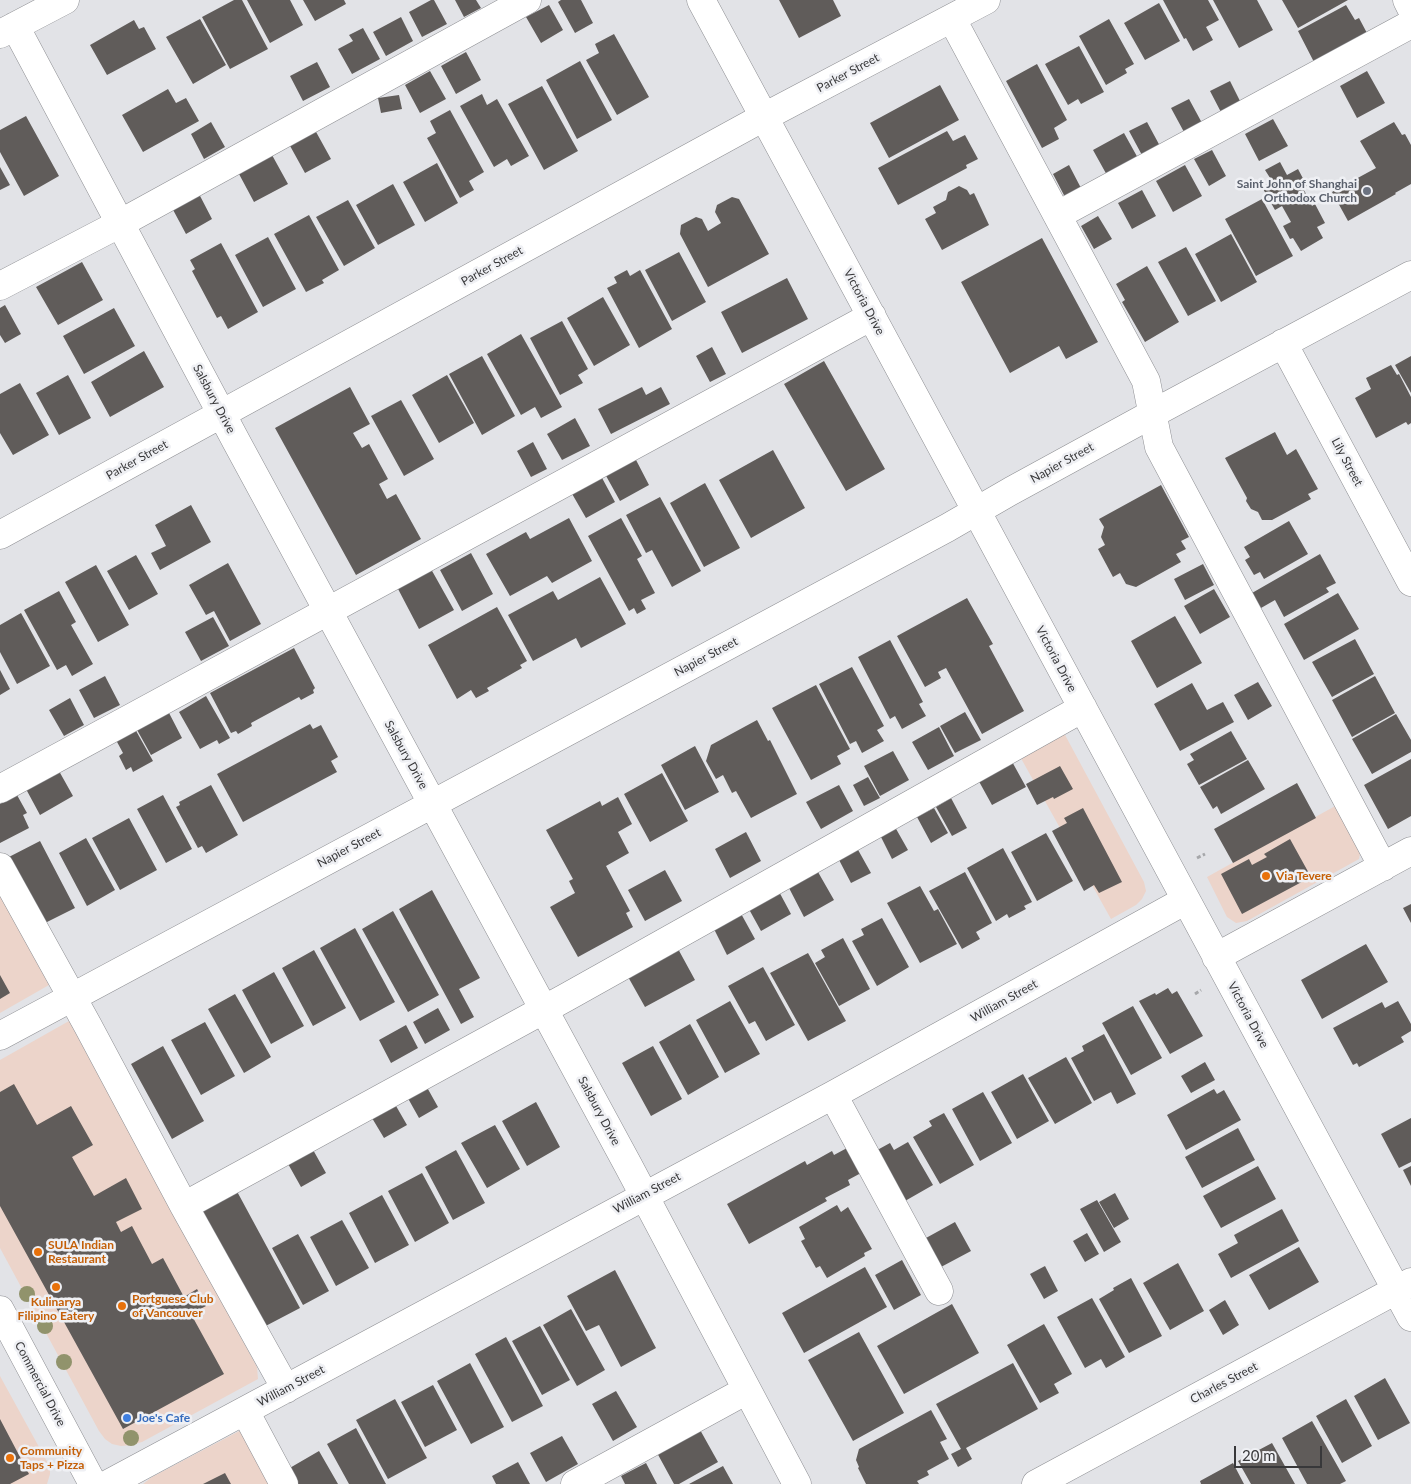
<!DOCTYPE html>
<html>
<head>
<meta charset="utf-8">
<style>
	body { margin:0 }
	#map { position:relative; width:1411px; height:1484px; overflow:hidden; background:#e2e3e7; font-family:Lato,sans-serif }
	canvas { display:block }
	.scale { position:absolute; left:1234px; top:1446px; width:88px; height:22px; box-sizing:border-box; border:2px solid #38383a; border-top:0; padding-left:6px; font-size:15px; line-height:18px; white-space:nowrap; color:#38383a; -webkit-text-stroke:4px #eff0f4; paint-order:stroke }
</style>
</head>
<body>
<div id="map">
<canvas width="1411" height="1484"></canvas>
<div class="scale">20 m</div>
</div>
<script>
const c = document.querySelector('canvas').getContext('2d');
c.lineJoin = 'round';
function paint(path, color) { c.fillStyle = color; c.fill(path, 'evenodd'); }
const toPath = rows => new Path2D(rows.map(r => 'M' + r).join(''));
function stroke(path, color, width, dash) { c.strokeStyle = color; c.lineWidth = width; c.lineCap = dash ? 'butt' : 'round'; c.setLineDash(dash || []); c.stroke(path); }
function write(font, color, halo, rows, align = 'center') {
  c.font = font + ' Lato,sans-serif'; c.lineWidth = 5; c.setLineDash([]); c.textBaseline = 'middle'; c.strokeStyle = halo; c.fillStyle = color; for (const [text, x, y, turn = 0] of rows) {
    c.save(); c.translate(x, y); c.rotate((+turn || 0) * Math.PI / 180); c.textAlign = isNaN(turn) ? turn : align; if (halo) c.strokeText(text, 0, 0); c.fillText(text, 0, 0); c.restore();
  }
}
const commercial = toPath([
	[1064,733,1144,882,1146,891,1142,899,1136,905,1111,919,1018,753],
	[1337,805,1361,848,1359,859,1247,921,1236,923,1227,917,1207,877],
	[0,894,49,985,0,1013],
	[69,1021,257,1367,258,1379,142,1442,132,1445,121,1446,112,1444,105,1439,99,1431,0,1248,0,1060],
	[0,1376,50,1467,50,1474,47,1484,0,1484],
	[245,1428,275,1484,143,1484,152,1477]
]);
const building = toPath([
	[234,0,242,0,268,49,230,69,202,17],
	[247,0,290,0,303,25,270,43],
	[303,0,344,0,346,4,315,21],
	[431,0,434,0,447,24,422,37,409,12],
	[455,0,476,0,481,8,464,17],
	[561,0,581,0,593,23,575,33,558,2],
	[779,0,833,0,841,16,799,38],
	[1163,0,1208,0,1219,20,1206,27,1213,40,1193,51,1186,38,1184,39],
	[1213,0,1257,0,1273,30,1239,48],
	[1282,0,1348,0,1298,28],
	[1159,3,1180,41,1145,60,1124,23],
	[549,5,563,30,541,43,526,17],
	[1346,5,1355,20,1359,18,1368,35,1315,64,1298,31],
	[401,17,413,41,386,56,373,32],
	[200,19,226,65,193,84,166,37],
	[1109,19,1134,64,1125,69,1127,73,1106,85,1079,36],
	[134,20,139,29,144,27,156,49,107,75,90,45],
	[363,28,380,59,352,74,338,49,353,41,349,35],
	[614,34,649,97,617,115,586,60,599,53,595,44],
	[1079,46,1104,92,1081,104,1078,99,1068,105,1045,64],
	[466,52,481,80,456,94,441,66],
	[580,61,612,120,577,139,546,80],
	[317,62,330,87,303,101,290,76],
	[1037,64,1067,120,1054,128,1059,139,1042,148,1006,81],
	[430,71,446,99,420,113,405,85],
	[1367,71,1385,103,1357,118,1340,86],
	[1230,81,1242,105,1223,116,1210,91],
	[940,85,959,120,889,158,870,123],
	[542,86,578,151,544,170,508,104],
	[168,89,176,103,186,98,199,121,143,152,122,115],
	[482,94,487,105,497,99,529,156,511,166,507,159,494,167,460,106],
	[399,95,402,109,381,113,378,98],
	[1189,99,1202,123,1184,132,1171,108],
	[450,110,484,172,469,181,474,190,460,198,427,138,436,133,430,121],
	[26,116,59,176,24,196,0,152,0,130],
	[1273,119,1288,146,1259,161,1245,134],
	[211,122,225,147,204,159,191,134],
	[1147,122,1161,148,1143,157,1129,131],
	[1394,122,1402,135,1405,134,1411,145,1411,184,1395,193,1396,194,1348,221,1332,192,1376,168,1360,141],
	[315,130,331,159,305,173,289,144],
	[947,131,953,141,965,135,978,159,966,165,967,168,898,205,878,168],
	[1124,133,1139,160,1108,177,1093,150],
	[1212,150,1226,176,1209,186,1194,159],
	[272,155,288,184,254,202,239,174],
	[1280,162,1287,175,1298,169,1307,186,1303,188,1312,206,1315,204,1325,223,1317,227,1323,238,1301,251,1293,238,1290,239,1283,226,1291,222,1282,206,1275,210,1262,187,1272,181,1265,170],
	[437,163,458,203,425,222,403,182],
	[1069,165,1082,190,1066,199,1053,174],
	[1185,165,1202,196,1173,212,1156,181],
	[0,167,10,185,0,190],
	[393,184,415,225,378,245,356,205],
	[959,186,967,190,970,195,974,193,989,225,942,250,925,219,936,213,933,207,946,200,948,192],
	[1142,190,1156,216,1132,229,1118,203],
	[198,192,212,219,186,234,171,206],
	[732,197,739,199,769,254,708,287,680,234,681,225,696,217,702,219,708,231,721,223,715,212,717,205],
	[1262,199,1293,256,1256,276,1225,219],
	[348,200,375,248,344,266,316,217],
	[309,215,339,270,322,280,324,283,306,292,274,234],
	[1098,216,1112,239,1094,249,1081,226],
	[1231,234,1257,282,1221,302,1195,254],
	[268,237,296,289,263,307,235,255],
	[1042,238,1098,342,1066,359,1059,346,1010,373,961,282],
	[221,243,258,312,228,329,221,316,217,318,192,271,195,269,190,260],
	[1186,247,1216,301,1188,316,1158,262],
	[679,252,706,302,672,321,645,270],
	[82,262,103,300,58,325,36,287],
	[1147,266,1179,322,1145,342,1122,302,1125,300,1116,284],
	[627,270,630,276,640,270,672,329,639,348,607,288,617,283,614,277],
	[787,278,808,319,742,353,721,312],
	[603,297,630,345,594,366,567,318],
	[5,305,21,334,5,343,0,335,0,308],
	[114,308,135,346,84,374,63,336],
	[562,321,588,369,578,375,583,383,560,395,530,338],
	[521,334,562,407,541,418,535,407,521,415,487,354],
	[712,347,726,374,710,382,696,356],
	[144,351,164,387,110,417,91,382],
	[482,356,515,416,482,435,449,374],
	[1411,356,1411,393,1395,365],
	[824,361,885,469,846,491,784,384],
	[1391,365,1397,375,1399,374,1411,397,1411,423,1408,425,1406,422,1376,438,1355,398,1371,389,1366,378],
	[68,375,91,418,59,435,36,393],
	[447,375,474,423,439,443,412,395],
	[20,383,49,435,13,455,0,433,0,394],
	[350,387,370,424,353,433,362,448,369,444,388,479,379,484,387,499,396,494,421,539,356,575,275,428],
	[642,387,646,395,661,387,670,404,611,434,598,409],
	[401,400,434,459,404,476,371,416],
	[575,418,590,446,562,460,547,434],
	[1275,432,1287,455,1296,449,1318,489,1308,494,1311,499,1272,520,1262,520,1258,512,1251,509,1246,501,1247,498,1225,458],
	[533,442,547,469,531,477,517,451],
	[773,450,805,508,751,538,719,480],
	[635,458,649,485,620,501,605,474],
	[601,476,615,502,586,518,571,492],
	[705,483,740,548,704,567,670,503],
	[1161,485,1189,537,1181,541,1186,549,1176,554,1181,562,1136,587,1126,584,1120,573,1113,577,1098,549,1105,545,1101,537,1104,527,1099,519],
	[660,497,701,571,672,587,652,550,646,553,626,515],
	[191,505,211,542,160,570,151,553,166,546,155,525],
	[569,518,592,561,552,583,547,576,510,596,486,554,526,532,530,539],
	[621,518,642,556,637,559,655,593,641,600,646,609,637,614,634,608,629,611,588,536],
	[1289,521,1308,554,1264,579,1260,572,1254,575,1245,560,1250,557,1244,547],
	[471,553,493,594,462,611,440,570],
	[1320,554,1336,583,1326,588,1329,592,1284,617,1275,600,1261,608,1252,593],
	[136,555,158,594,129,610,107,571],
	[228,563,261,624,230,641,214,611,206,615,189,585],
	[1203,564,1214,585,1185,600,1174,579],
	[96,565,129,625,98,642,65,582],
	[431,569,454,610,419,629,397,587],
	[600,577,626,624,581,648,576,638,533,661,508,615,553,591,558,600],
	[1214,589,1230,617,1200,634,1184,606],
	[59,591,76,622,71,625,93,664,72,676,66,665,57,670,24,610],
	[1338,593,1359,629,1304,660,1284,624],
	[967,598,993,644,989,646,1024,711,982,734,946,668,938,672,941,678,925,687,897,636],
	[497,607,527,661,520,665,522,668,487,688,489,691,476,698,471,690,457,699,428,645],
	[21,613,50,666,17,684,0,652,0,625],
	[1175,616,1202,663,1157,688,1131,641],
	[213,617,229,646,201,661,185,632],
	[1355,639,1374,674,1332,697,1312,662],
	[890,640,923,702,919,704,926,716,902,729,895,716,890,719,858,657],
	[294,648,315,688,313,690,314,693,301,700,299,697,251,723,252,726,238,734,236,731,231,733,210,693],
	[852,667,884,726,877,730,884,741,862,753,856,741,850,744,819,684],
	[0,670,10,689,0,695],
	[105,676,120,705,94,718,79,690],
	[1375,676,1395,713,1352,737,1332,700],
	[1258,682,1272,706,1248,720,1234,695],
	[1192,683,1207,710,1223,702,1234,722,1180,751,1154,704],
	[816,685,850,749,837,756,841,764,811,780,772,708],
	[206,696,230,738,219,744,217,740,200,749,179,712],
	[70,698,84,725,64,736,49,710],
	[168,711,182,738,151,755,136,728],
	[965,712,981,740,955,753,940,726],
	[1396,714,1411,740,1411,752,1372,774,1352,739],
	[757,720,768,741,770,740,797,794,751,818,736,791,732,793,723,775,716,779,706,761,711,745],
	[310,724,313,729,321,725,338,757,331,761,337,772,243,822,217,774],
	[939,727,954,756,928,770,912,742],
	[135,729,153,761,133,772,131,767,126,770,119,756,123,753,116,740],
	[1231,731,1247,759,1199,785,1187,764,1194,760,1190,754],
	[695,746,719,792,685,810,661,765],
	[893,751,909,780,880,796,864,766],
	[1010,758,1026,787,992,805,976,776],
	[1411,759,1411,816,1388,829,1364,785],
	[1248,760,1265,789,1221,814,1217,806,1213,809,1200,787],
	[1060,766,1073,789,1054,799,1053,797,1037,805,1026,784],
	[59,771,73,796,40,815,26,789],
	[662,773,688,821,650,842,624,794],
	[868,777,880,798,864,806,853,785],
	[1297,783,1316,818,1233,863,1214,829],
	[211,785,238,835,206,853,202,846,198,848,176,807,180,805,179,802],
	[839,785,853,811,821,829,806,802],
	[17,795,27,813,23,815,29,828,0,843,0,804],
	[163,795,192,849,166,863,137,809],
	[618,797,632,824,618,832,629,853,606,866,630,911,626,913,633,927,578,957,550,907,575,893,569,881,573,879,546,830,600,801,602,806],
	[951,798,967,828,952,836,936,807],
	[934,808,948,833,931,843,917,817],
	[1083,808,1122,882,1099,893,1094,885,1084,891,1052,831,1067,823,1064,818],
	[129,818,157,870,120,890,92,838],
	[895,827,908,850,892,859,880,835],
	[746,832,761,861,730,878,715,849],
	[1046,833,1073,881,1037,901,1011,852],
	[86,838,115,890,87,906,59,853],
	[1290,839,1311,877,1242,914,1221,874,1249,859,1252,865,1267,857,1264,854],
	[40,841,75,908,45,923,5,859],
	[857,848,871,873,851,883,838,858],
	[1003,848,1032,902,1024,906,1026,909,1009,918,1007,914,996,921,967,868],
	[665,870,682,901,645,921,628,890],
	[818,872,834,900,804,917,789,888],
	[965,872,992,923,976,932,980,939,962,949,929,891],
	[776,886,791,914,761,931,745,902],
	[920,886,934,911,938,909,957,944,920,963,887,903],
	[432,890,480,978,459,989,474,1017,461,1024,399,909],
	[1411,904,1411,923,1403,908],
	[739,910,755,939,727,955,712,925],
	[393,911,439,995,408,1012,362,929],
	[882,918,909,967,877,986,852,941,864,935,861,929],
	[355,928,395,1002,360,1021,320,948],
	[843,938,870,989,839,1006,815,963,825,957,821,950],
	[1366,944,1388,982,1322,1019,1301,980],
	[677,947,695,980,645,1007,627,975],
	[314,950,346,1008,313,1026,282,968],
	[808,953,846,1021,808,1041,770,973],
	[763,967,795,1025,766,1041,755,1021,749,1024,728,986],
	[274,972,304,1026,271,1044,242,990],
	[0,975,10,993,0,999],
	[1168,988,1172,994,1177,991,1203,1036,1170,1054,1139,1001,1155,993,1156,995],
	[235,994,271,1057,244,1073,208,1009],
	[730,1001,760,1054,725,1073,696,1020],
	[1398,1001,1411,1024,1411,1031,1401,1037,1404,1042,1359,1067,1357,1063,1353,1065,1333,1028,1382,1002,1385,1008],
	[1133,1006,1162,1058,1131,1075,1102,1023],
	[438,1008,450,1030,425,1044,413,1022],
	[205,1022,235,1076,201,1095,171,1040],
	[690,1024,719,1077,688,1095,659,1042],
	[406,1025,418,1048,391,1063,379,1040],
	[1104,1034,1136,1094,1117,1104,1111,1092,1094,1101,1071,1058,1084,1051,1082,1046],
	[163,1046,204,1121,172,1139,131,1064],
	[653,1046,682,1099,651,1116,622,1063],
	[1066,1057,1092,1103,1055,1124,1028,1078],
	[1205,1062,1215,1080,1191,1093,1181,1076],
	[1023,1074,1049,1121,1017,1139,991,1092],
	[424,1082,438,1107,419,1118,405,1093],
	[14,1084,37,1125,71,1106,93,1145,72,1157,94,1196,126,1178,142,1209,116,1222,121,1232,132,1226,152,1264,163,1258,184,1297,197,1289,206,1306,191,1314,224,1374,123,1429,0,1206,0,1092],
	[1214,1089,1217,1094,1224,1090,1241,1120,1186,1150,1167,1115],
	[983,1092,1012,1143,980,1161,952,1109],
	[392,1099,407,1125,384,1138,369,1113],
	[536,1102,560,1147,527,1166,502,1121],
	[944,1113,974,1165,940,1184,913,1137,932,1126,929,1121],
	[1411,1118,1411,1162,1399,1168,1381,1134],
	[495,1125,520,1169,487,1188,461,1143],
	[1238,1128,1255,1160,1202,1188,1185,1157],
	[908,1142,933,1185,898,1205,870,1154,890,1143,894,1150],
	[312,1148,326,1173,301,1187,287,1162],
	[847,1148,861,1173,848,1180,850,1185,825,1198,827,1201,749,1244,727,1204,805,1161,807,1165,832,1151,834,1155],
	[456,1150,485,1203,453,1220,425,1167],
	[1258,1166,1276,1199,1221,1228,1203,1196],
	[1411,1166,1411,1186,1403,1170],
	[422,1173,449,1223,415,1242,388,1191],
	[233,1184,300,1308,258,1330,191,1206],
	[1115,1193,1129,1219,1114,1228,1099,1202],
	[382,1195,409,1245,375,1263,349,1213],
	[1097,1200,1121,1242,1104,1252,1080,1209],
	[837,1205,841,1212,848,1207,872,1249,864,1253,865,1256,827,1278,820,1266,816,1268,801,1241,805,1239,799,1227],
	[1282,1209,1299,1241,1231,1278,1218,1254,1238,1243,1234,1235],
	[342,1220,369,1268,336,1286,310,1237],
	[955,1222,971,1251,941,1267,926,1238],
	[1087,1233,1099,1254,1085,1262,1073,1241],
	[298,1234,329,1291,303,1305,272,1248],
	[1299,1247,1319,1282,1269,1310,1249,1275],
	[902,1260,921,1295,894,1310,875,1275],
	[1178,1263,1204,1311,1170,1330,1143,1283],
	[1045,1266,1058,1291,1044,1299,1030,1274],
	[865,1267,887,1307,804,1353,782,1313],
	[615,1270,656,1348,621,1367,599,1325,586,1331,567,1296],
	[1131,1278,1162,1336,1129,1353,1099,1299,1114,1290,1113,1288],
	[1092,1298,1125,1357,1106,1368,1101,1359,1085,1368,1057,1317],
	[1225,1300,1239,1325,1223,1335,1209,1310],
	[952,1304,979,1353,904,1394,877,1346],
	[571,1309,605,1370,577,1386,543,1325],
	[1044,1324,1072,1374,1054,1384,1059,1393,1040,1403,1007,1345],
	[540,1326,570,1380,542,1395,512,1341],
	[859,1332,904,1413,853,1441,808,1360],
	[506,1337,543,1406,512,1422,475,1354],
	[470,1363,504,1427,471,1444,437,1381],
	[1013,1363,1038,1409,966,1448,972,1459,958,1467,951,1454,961,1449,936,1404],
	[1385,1378,1410,1423,1378,1440,1354,1396],
	[433,1385,457,1430,425,1447,401,1402],
	[616,1391,637,1427,613,1441,592,1404],
	[395,1399,427,1458,388,1479,356,1420],
	[1346,1399,1372,1446,1342,1463,1316,1416],
	[931,1410,947,1439,940,1442,949,1459,927,1471,929,1475,917,1481,919,1484,866,1484,858,1468,859,1467,856,1460,859,1449],
	[0,1419,29,1474,10,1484,0,1484],
	[1312,1421,1346,1481,1340,1484,1307,1484,1282,1438],
	[356,1428,386,1484,349,1484,327,1444],
	[699,1428,718,1462,679,1484,674,1484,656,1451],
	[562,1436,578,1464,546,1482,530,1453],
	[1272,1443,1295,1484,1251,1484,1238,1461],
	[319,1451,338,1484,297,1484,288,1469],
	[518,1462,530,1484,496,1484,492,1476],
	[646,1463,657,1484,625,1484,621,1476],
	[1233,1463,1244,1484,1201,1484,1200,1481],
	[723,1466,733,1484,689,1484],
	[225,1473,231,1484,203,1484]
]);
const path = toPath([
	[1197,858,1205,854],
	[1195,994,1201,990]
]);
const minor = toPath([
	[701,0,1411,1317],
	[1407,0,1411,8],
	[952,19,1146,381,1159,447,1383,867],
	[15,26,236,441,628,1165,797,1484],
	[0,34,65,0],
	[1058,215,1411,24],
	[0,286,121,223,527,0],
	[1283,343,1411,582],
	[0,535,764,117,986,0],
	[0,789,872,316],
	[0,867,88,1026,184,1206,286,1389],
	[1216,957,1411,851],
	[0,1036,947,528,1011,491,1152,414,1411,275],
	[833,1095,939,1291],
	[184,1206,565,998,1083,708],
	[0,1310,93,1484],
	[245,1411,284,1484],
	[108,1484,833,1095,1186,900],
	[575,1484,747,1390],
	[1036,1484,1411,1282]
]);
const trees = [
	[27,1294],
	[45,1326],
	[64,1362],
	[131,1438]
];
const markers = [
	[1367,191,5,"#6b7280"],
	[1266,876,5,"#e8710a"],
	[38,1252,5,"#e8710a"],
	[56,1287,5,"#e8710a"],
	[122,1306,5,"#e8710a"],
	[127,1418,5,"#3f7fe0"],
	[10,1458,5,"#e8710a"]
];
const streetNames = [
	["Parker Street",848,73,-28],
	["Parker Street",492,266,-29],
	["Victoria Drive",864,302,62],
	["Salsbury Drive",214,399,62],
	["Parker Street",137,460,-29],
	["Lily Street",1347,462,62],
	["Napier Street",1062,463,-29],
	["Napier Street",706,657,-28],
	["Victoria Drive",1056,659,62],
	["Salsbury Drive",406,755,61],
	["Napier Street",349,848,-28],
	["William Street",1004,1001,-29],
	["Victoria Drive",1248,1015,62],
	["Salsbury Drive",599,1111,62],
	["William Street",647,1193,-28],
	["Charles Street",1224,1383,-28],
	["Commercial Drive",40,1384,62],
	["William Street",291,1386,-28]
];
const worshipNames = [
	["Saint John of Shanghai",1357,184],
	["Orthodox Church",1357,198]
];
const foodNames = [
	["Via Tevere",1276,876],
	["SULA Indian",48,1245],
	["Restaurant",48,1259],
	["Portguese Club",132,1299],
	["of Vancouver",132,1313],
	["Kulinarya",56,1302,"center"],
	["Filipino Eatery",56,1316,"center"],
	["Community",20,1451],
	["Taps + Pizza",20,1465]
];
const shopNames = [
	["Joe's Cafe",137,1418]
];
paint(commercial, '#ecd4ca');
paint(building, '#605c5a');
stroke(minor, '#8d8e92', 29);
stroke(path, '#a6a7aa', 3, [4, 2.5]);
stroke(minor, '#fff', 28);
c.fillStyle = '#91936c';
for (const [x, y] of trees) { c.beginPath(); c.arc(x, y, 8, 0, 2 * Math.PI); c.fill(); }
for (const [x, y, r, color] of markers) { const dot = new Path2D(); dot.arc(x, y, r, 0, 2 * Math.PI); c.fillStyle = color; c.fill(dot); stroke(dot, '#eff0f4', 2); }
write('12px', '#38383a', '#eff0f4', streetNames);
write('bold 12px', '#5b616d', '#eff0f4', worshipNames, 'right');
write('bold 12px', '#c56008', '#eff0f4', foodNames, 'left');
write('bold 12px', '#366cbe', '#eff0f4', shopNames, 'left');
</script>
</body>
</html>
